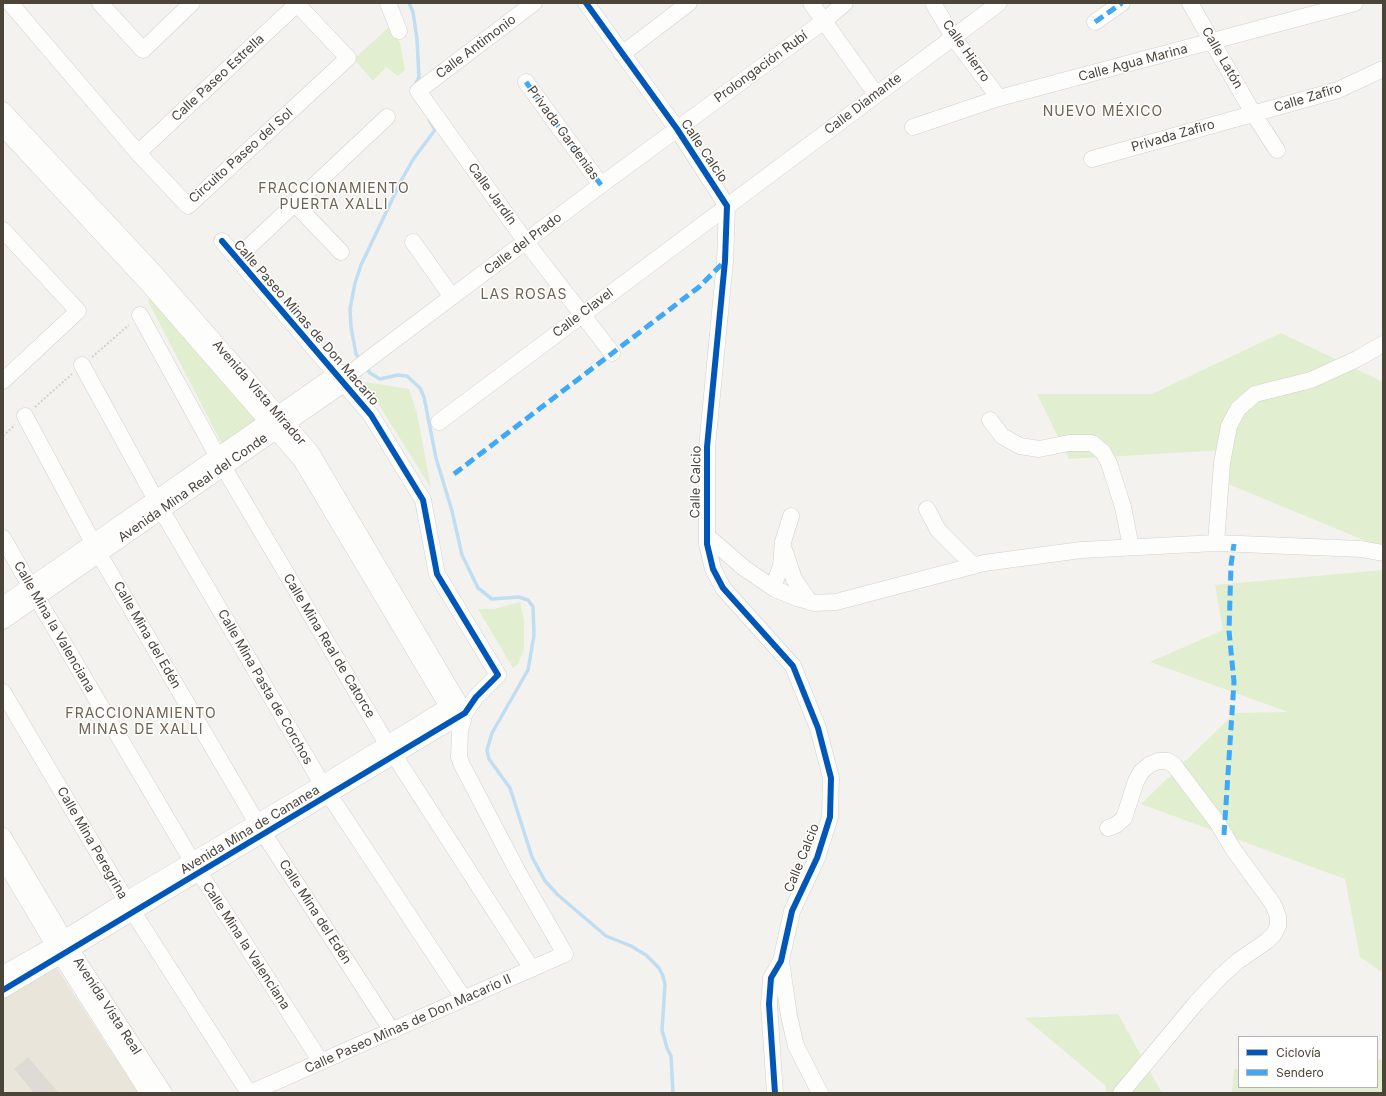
<!DOCTYPE html>
<html>
<head>
<meta charset="utf-8">
<style>
	body { margin:0 }
	#map { position:relative; width:1386px; height:1096px; overflow:hidden; background:#f4f2ee; font-family:Inter,sans-serif }
	canvas { display:block }
	.frame { position:absolute; inset:0; border:4px solid #4b4439; pointer-events:none }
	.legend { position:absolute; left:1238px; top:1036px; width:140px; height:52px; box-sizing:border-box; background:#fff; border:1px solid #b7b4b0; margin:0; padding:5px 7px; list-style:none; font-size:12px; color:#4b4439 }
	.legend li { display:flex; align-items:center; gap:8px; height:20px }
	.legend b { width:20px; border:1px solid #b7b4b0 }
</style>
</head>
<body>
<div id="map">
<canvas width="1386" height="1096"></canvas>
<div class="frame"></div>
<ul class="legend">
<li><b style="height:5px;background:#0057b8"></b>Ciclovía</li>
<li><b style="height:5px;background:#3fa9f5"></b>Sendero</li>
</ul>
</div>
<script>
const c = document.querySelector('canvas').getContext('2d');
c.lineJoin = 'round';
function paint(path, color) { c.fillStyle = color; c.fill(path, 'evenodd'); }
const toPath = rows => new Path2D(rows.map(r => 'M' + r).join(''));
function stroke(path, color, width, dash) { c.strokeStyle = color; c.lineWidth = width; c.lineCap = dash ? 'butt' : 'round'; c.setLineDash(dash || []); c.stroke(path); }
function write(font, color, halo, rows, align = 'center') {
  c.font = font + ' Inter,sans-serif'; c.lineWidth = 3; c.setLineDash([]); c.textBaseline = 'middle'; c.strokeStyle = halo; c.fillStyle = color; for (const [text, x, y, turn = 0] of rows) {
    c.save(); c.translate(x, y); c.rotate((+turn || 0) * Math.PI / 180); c.textAlign = isNaN(turn) ? turn : align; if (halo) c.strokeText(text, 0, 0); c.fillText(text, 0, 0); c.restore();
  }
}
const education = toPath([
	[55,965,112,1053,139,1093,3,1093,3,997]
]);
const green = toPath([
	[389,27,400,43,405,70,398,76,386,67,373,81,354,59],
	[150,299,255,420,222,444,148,301],
	[1281,333,1383,382,1383,548,1228,484,1225,450,1069,459,1037,394,1152,394],
	[366,382,409,389,417,414,431,488,376,400,367,389],
	[1383,570,1383,973,1360,957,1345,879,1141,804,1235,713,1288,712,1150,662,1223,630,1215,585],
	[520,602,524,621,524,649,518,664,513,668,478,609,494,609],
	[1118,1014,1162,1093,1106,1093,1106,1086,1025,1018],
	[1377,1058,1383,1061,1383,1093,1232,1093,1234,1069,1239,1069,1239,1087,1377,1087]
]);
const stream = toPath([
	[409,3,413,12,417,39,419,77,415,85],
	[361,361,356,354,351,327,350,309,355,283,361,265,402,179,414,158,435,130,429,119],
	[366,367,370,373,380,379,398,375,407,376,420,388,424,397,436,458,452,511,462,555,478,588,492,599,519,597,528,600,533,607,534,635,528,670,492,733,487,750,489,759,510,788,532,857,545,881,558,895,606,936,631,946,646,955,659,968,663,976,665,985,662,1030,667,1048,671,1056,673,1093]
]);
const building = toPath([
	[28,1058,58,1093,35,1093,15,1069,28,1058]
]);
const path = toPath([
	[92,357,129,325],
	[35,407,72,374],
	[3,436,15,425]
]);
const minor = toPath([
	[10,3,138,153,188,206,348,58,296,3],
	[100,3,143,50,192,3],
	[388,3,399,31],
	[534,3,418,91,526,242,612,353],
	[586,3,677,129,727,206,725,261,707,447,707,544,713,569,723,588,793,666,818,728,831,778,830,817,817,858,792,911,781,961,771,978,769,1004,775,1093],
	[811,3,876,94],
	[933,3,953,37,999,98],
	[1190,3,1253,113,1277,150],
	[1095,22,1122,3],
	[622,54,689,3],
	[526,82,601,185],
	[3,110,155,273,311,452,465,713],
	[913,127,999,98,1355,3],
	[3,128,146,282,301,460,448,707,460,730],
	[138,153,297,4],
	[1092,159,1338,90,1383,69],
	[295,204,341,252],
	[3,230,78,311,3,381],
	[413,242,452,297],
	[237,258,387,117],
	[140,315,224,468,387,744,532,969],
	[82,365,162,511,322,784,464,999],
	[25,416,99,554,257,823,392,1031],
	[990,420,1002,436,1020,446,1039,449,1069,443,1092,443,1103,452,1109,463,1123,507,1131,547],
	[439,422,999,3],
	[927,509,938,530,974,566],
	[707,536,744,568,775,589,797,598,815,603,836,602,984,563,1081,550,1216,543,1361,549,1383,553],
	[3,538,37,598,192,861,321,1062],
	[1216,543,1222,463,1229,426,1238,409,1255,394,1311,380,1357,359,1383,344],
	[785,552,794,579,810,602],
	[773,587,781,566,783,542,791,516],
	[3,605,337,373,347,373],
	[3,621,345,383,351,373,369,359,601,185,824,21,845,3],
	[3,692,133,912,249,1093],
	[1108,828,1116,825,1124,818,1136,781,1141,772,1149,765,1158,761,1168,761,1174,765,1217,822,1233,849,1273,904,1278,916,1278,926,1274,934,1267,941,1238,961,1221,976,1196,1003,1121,1093],
	[3,836,71,950,164,1093],
	[3,859,54,945,148,1093],
	[781,961,789,1016,796,1046,820,1093],
	[3,974,54,945,126,900,322,784,457,701],
	[3,990,465,713,476,697,498,675,437,574,423,500,371,415,222,241],
	[250,1093,565,954,518,872,462,765,459,757,460,730,463,720]
]);
const quiet = toPath([
	[1095,22,1122,3],
	[526,82,601,185],
	[454,474,699,287,724,262],
	[1224,835,1234,682,1229,631,1231,565,1234,544]
]);
const cycleway = toPath([
	[586,3,677,129,727,206,725,261,707,447,707,544,713,569,723,588,793,666,818,728,831,778,830,817,817,858,792,911,781,961,771,978,769,1004,775,1093],
	[3,990,465,713,476,697,498,675,437,574,423,500,371,415,222,241]
]);
const streetNames = [
	["Calle Antimonio",476,47,-37],
	["Calle Hierro",966,51,55],
	["Calle Latón",1222,58,60],
	["Calle Agua Marina",1133,63,-15],
	["Prolongación Rubí",761,67,-36],
	["Calle Paseo Estrella",218,78,-43],
	["Calle Zafiro",1308,98,-17],
	["Calle Diamante",863,104,-37],
	["Privada Gardenias",563,133,54],
	["Privada Zafiro",1173,136,-16],
	["Calle Calcio",704,151,56],
	["Circuito Paseo del Sol",241,156,-42],
	["Calle Jardín",492,194,54],
	["Calle del Prado",523,244,-37],
	["Calle Clavel",583,313,-37],
	["Calle Paseo Minas de Don Macario",306,323,49],
	["Avenida Vista Mirador",259,393,49],
	["Calle Calcio",696,482,-89],
	["Avenida Mina Real del Conde",193,488,-35],
	["Calle Mina la Valenciana",54,627,60],
	["Calle Mina del Edén",147,635,60],
	["Calle Mina Real de Catorce",329,646,59],
	["Calle Mina Pasta de Corchos",265,687,60],
	["Avenida Mina de Cananea",250,830,-31],
	["Calle Mina Peregrina",92,843,60],
	["Calle Calcio",802,858,-68],
	["Calle Mina del Edén",315,912,57],
	["Calle Mina la Valenciana",246,946,57],
	["Avenida Vista Real",107,1006,57],
	["Calle Paseo Minas de Don Macario II",408,1024,-24]
];
const neighbourhoodNames = [
	["NUEVO MÉXICO",1103,112],
	["FRACCIONAMIENTO",334,189],
	["PUERTA XALLI",334,205],
	["LAS ROSAS",524,295],
	["FRACCIONAMIENTO",141,714],
	["MINAS DE XALLI",141,730]
];
paint(education, '#eae5da');
paint(green, '#e1eecf');
stroke(stream, '#c0ddf1', 3.5);
paint(building, '#dedbd6');
stroke(building, '#dcd9d4', 1);
stroke(minor, '#d2d0cb', 17);
stroke(path, '#d3d2cc', 2, [2, 2]);
stroke(minor, '#fdfdfc', 16);
stroke(quiet, '#3fa9f5', 5, [10, 5]);
stroke(cycleway, '#0057b8', 6);
write('13px', '#4b4439', '#fff', streetNames);
c.letterSpacing = '1px';
write('14px', '#6e6250', '#fff', neighbourhoodNames);
c.letterSpacing = '0px';
</script>
</body>
</html>
